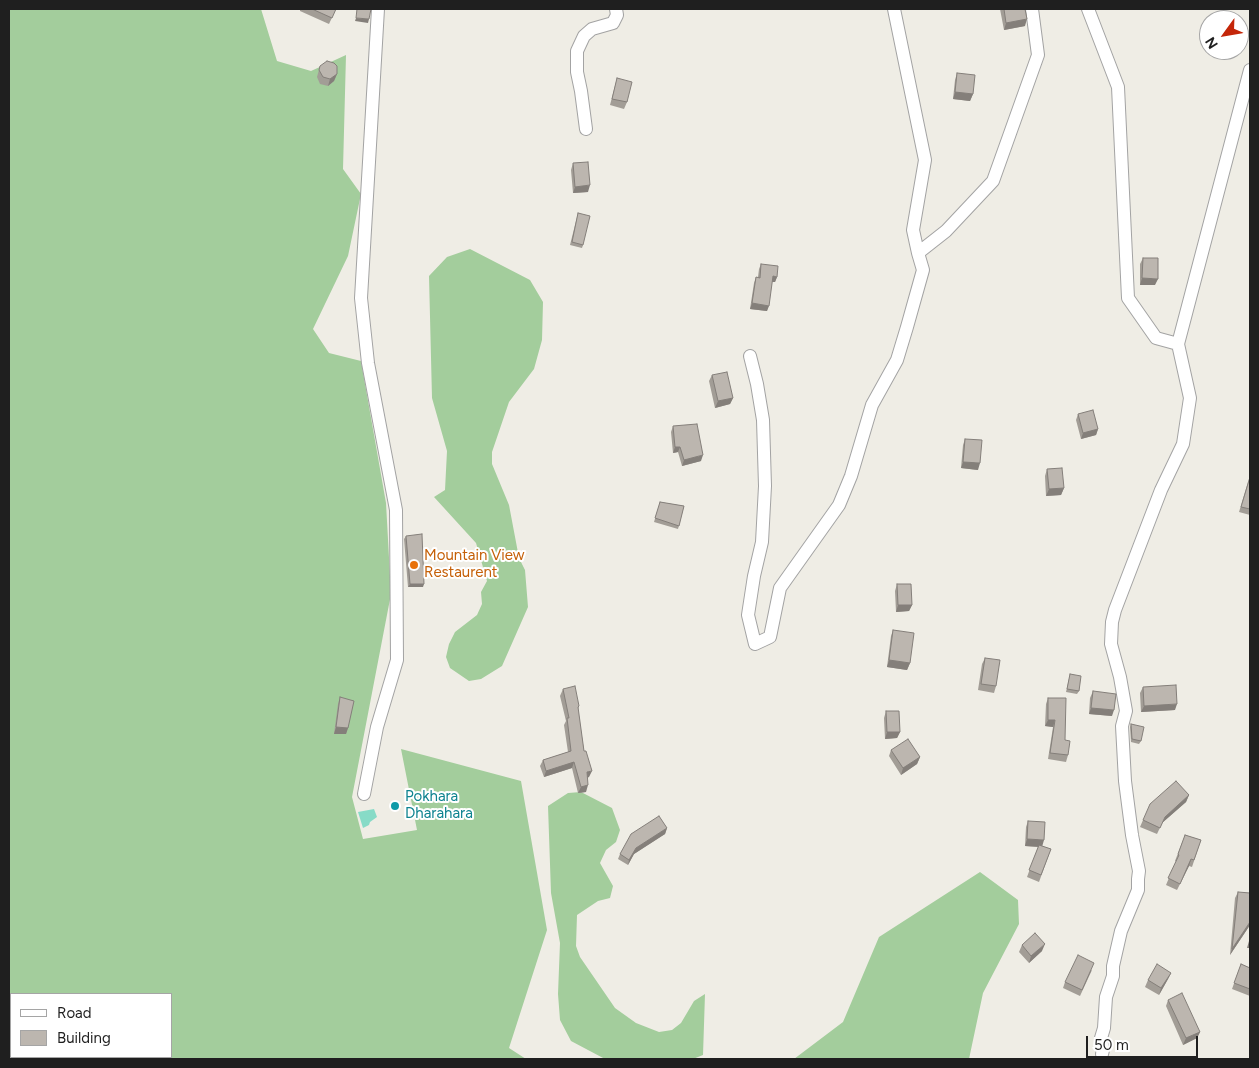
<!DOCTYPE html>
<html>
<head>
<meta charset="utf-8">
<style>
	body { margin:0 }
	#map { position:relative; width:1259px; height:1068px; overflow:hidden; background:#efede5; font-family:Figtree,sans-serif }
	canvas { display:block }
	.frame { position:absolute; inset:0; border:10px solid #1f1f1f; pointer-events:none }
	.legend { position:absolute; left:10px; top:993px; width:162px; height:65px; box-sizing:border-box; background:#fff; border:1px solid #a5a5a5; margin:0; padding:6px 9px; list-style:none; font-size:15px; color:#1f1f1f }
	.legend li { display:flex; align-items:center; gap:10px; height:25px }
	.legend b { width:25px; border:1px solid #a5a5a5 }
	.north { position:absolute; left:1199px; top:10px; width:50px; height:50px; box-sizing:border-box; background:#fff; border:1px solid #a5a5a5; border-radius:50%; rotate:238deg; font-size:14px; font-weight:700; line-height:20px; text-align:center; color:#1f1f1f }
	.north::after { content:''; display:block; margin:auto; width:18px; height:22px; background:#c42609; clip-path:polygon(50% 0,100% 100%,50% 72%,0 100%) }
	.scale { position:absolute; left:1086px; top:1036px; width:112px; height:22px; box-sizing:border-box; border:2px solid #1f1f1f; border-top:0; padding-left:6px; font-size:15px; line-height:18px; white-space:nowrap; color:#1f1f1f; -webkit-text-stroke:4px #fff; paint-order:stroke }
</style>
</head>
<body>
<div id="map">
<canvas width="1259" height="1068"></canvas>
<div class="frame"></div>
<ul class="legend">
<li><b style="height:6px;background:#fff"></b>Road</li>
<li><b style="height:14px;background:#bcb6af"></b>Building</li>
</ul>
<div class="north">N</div>
<div class="scale">50 m</div>
</div>
<script>
const c = document.querySelector('canvas').getContext('2d');
c.lineJoin = 'round';
function paint(path, color) { c.fillStyle = color; c.fill(path, 'evenodd'); }
const toPath = rows => new Path2D(rows.map(r => 'M' + r).join(''));
function stroke(path, color, width, dash) { c.strokeStyle = color; c.lineWidth = width; c.lineCap = dash ? 'butt' : 'round'; c.setLineDash(dash || []); c.stroke(path); }
function write(font, color, halo, rows, align = 'center') {
  c.font = font + ' Figtree,sans-serif'; c.lineWidth = 4; c.setLineDash([]); c.textBaseline = 'middle'; c.strokeStyle = halo; c.fillStyle = color; for (const [text, x, y, turn = 0] of rows) {
    c.save(); c.translate(x, y); c.rotate((+turn || 0) * Math.PI / 180); c.textAlign = isNaN(turn) ? turn : align; if (halo) c.strokeText(text, 0, 0); c.fillText(text, 0, 0); c.restore();
  }
}
const forest = toPath([
	[9,9,261,9,277,61,311,71,346,55,343,169,361,194,348,256,313,329,329,353,361,361,386,503,391,594,352,797,363,839,417,830,401,749,521,781,547,930,509,1048,526,1059,9,1059],
	[11,994,171,994,171,1057,11,1057],
	[470,249,530,280,543,302,542,340,534,369,509,402,492,452,492,464,509,505,519,558,525,570,528,607,502,666,481,679,469,681,450,668,446,657,449,644,455,632,477,615,482,604,481,592,487,581,476,543,434,497,445,490,447,451,432,398,429,276,447,257],
	[581,792,612,808,620,830,616,842,606,850,600,863,613,886,610,898,598,901,577,915,576,946,580,957,615,1008,636,1023,659,1032,672,1030,681,1023,694,1001,705,994,703,1055,693,1059,605,1059,571,1041,560,1020,558,994,560,943,551,893,548,806,568,793],
	[980,872,1018,900,1019,924,983,993,969,1059,794,1059,843,1022,879,937]
]);
const pitch = toPath([
	[374,809,377,817,370,822,369,825,363,828,358,812]
]);
const street = toPath([
	[894,9,925,160,913,230,918,253,946,231,993,181,1038,55,1032,9],
	[1088,9,1118,87,1128,298,1156,338,1178,344,1250,70],
	[586,129,581,91,577,72,577,51,584,36,592,29,613,23,617,15,616,9],
	[750,356,757,384,763,420,765,486,762,542,754,576,748,615,755,644,770,637,780,588,839,505,851,476,872,405,897,360,907,327,923,270,918,253],
	[364,794,377,727,397,660,396,510,368,363,361,298,378,9],
	[1102,1054,1103,1050,1101,1038,1104,1028,1106,997,1113,976,1113,966,1121,931,1138,890,1138,879,1139,871,1132,835,1125,781,1122,726,1126,711,1120,677,1111,644,1112,622,1115,610,1161,490,1183,444,1190,398,1178,344]
]);
const wall = toPath([
	[300,9,336,9,329,24,300,11],
	[1000,9,1025,9,1025,26,1004,30],
	[320,66,337,74,334,81,328,86,320,84,317,77],
	[957,73,973,94,970,101,953,99,955,80],
	[617,78,627,102,624,109,610,105],
	[573,163,588,192,573,193,571,170],
	[578,213,583,245,582,248,570,245],
	[1143,258,1155,285,1140,285,1140,264],
	[761,264,777,277,775,282,772,282,767,311,750,309,754,283,756,277,758,277,759,269],
	[712,375,733,398,730,404,715,408,709,381],
	[1078,414,1098,429,1096,435,1081,439,1076,420],
	[673,426,701,461,682,466,678,452,673,453,671,432],
	[965,439,978,470,961,468,963,445],
	[1047,469,1064,488,1061,495,1046,496,1045,476],
	[1250,477,1250,515,1239,512,1248,482],
	[660,502,684,506,678,529,654,522],
	[406,536,423,587,408,587,404,539],
	[897,584,912,605,909,611,896,612,895,591],
	[893,630,910,663,907,670,887,667,891,636],
	[985,658,996,686,994,693,978,690,982,664],
	[1070,674,1079,691,1077,694,1066,692],
	[1143,687,1175,710,1141,712,1140,693],
	[563,689,579,706,578,709,584,751,589,777,587,778,586,792,578,793,572,768,544,777,540,766,543,760,568,752,564,725,566,721,560,696],
	[1093,691,1112,716,1089,714,1090,698],
	[340,697,348,728,346,734,334,734,338,704],
	[1048,698,1065,740,1068,755,1066,762,1048,759,1053,727,1045,726,1046,704],
	[886,711,900,732,897,738,885,739,884,718],
	[1131,724,1141,741,1139,744,1131,742,1130,727],
	[891,750,920,757,917,764,901,775,889,756],
	[1189,795,1186,802,1162,823,1157,834,1140,827,1143,820],
	[1028,821,1042,846,1051,849,1039,882,1027,877,1038,847,1025,846,1026,827],
	[667,828,665,834,634,854,628,865,618,859,620,854],
	[1185,835,1201,840,1192,867,1189,866,1177,890,1166,885,1176,861,1175,861],
	[1238,892,1250,925,1230,955,1235,898],
	[1022,945,1042,951,1029,963,1019,952],
	[1241,964,1250,968,1250,996,1232,989],
	[1092,970,1080,996,1063,988,1065,982],
	[1171,973,1168,979,1159,995,1145,987,1148,980],
	[1168,1000,1200,1032,1197,1038,1183,1045,1166,1006]
]);
const shadedWall = toPath([
	[356,18,369,19,368,23,355,21],
	[1027,19,1025,26,1004,30,1006,23],
	[337,74,334,81,328,86,330,79],
	[955,92,973,94,970,101,953,99],
	[590,185,588,192,573,193,575,187],
	[773,276,777,277,775,282,771,282],
	[1142,278,1158,279,1155,285,1140,285],
	[752,303,769,306,767,311,750,309],
	[733,398,730,404,715,408,718,401],
	[1098,429,1096,435,1081,439,1083,433],
	[675,447,680,447,678,452,673,453],
	[703,455,701,461,682,466,684,460],
	[963,462,980,463,978,470,961,468],
	[1064,488,1061,495,1046,496,1049,489],
	[410,584,424,584,423,587,408,587],
	[898,605,912,605,909,611,896,612],
	[889,660,910,663,907,670,887,667],
	[1177,704,1175,710,1141,712,1144,706],
	[1091,708,1114,710,1112,716,1089,714],
	[1048,720,1055,720,1053,727,1045,726],
	[336,727,348,728,346,734,334,734],
	[887,732,900,732,897,738,885,739],
	[920,757,917,764,901,775,903,768],
	[574,762,572,768,544,777,546,771],
	[592,771,589,777,584,778,587,772],
	[588,785,586,792,578,793,581,787],
	[1189,795,1186,802,1162,823,1157,834,1165,817],
	[667,828,665,834,634,854,628,865,629,860,636,848],
	[1027,839,1044,840,1042,847,1025,846],
	[1191,859,1189,866,1177,890,1180,884],
	[1250,922,1250,925,1230,955,1232,949],
	[1249,941,1250,941,1250,948,1247,948],
	[1045,944,1042,951,1029,963,1031,956],
	[1171,973,1168,979,1159,995,1161,988],
	[1200,1032,1197,1038,1183,1045,1186,1038]
]);
const building = toPath([
	[312,9,336,9,332,18,312,9],
	[357,9,371,9,369,19,356,18,357,9],
	[1004,9,1025,9,1027,19,1006,23,1004,9],
	[327,61,334,63,337,66,337,74,330,79,323,77,319,70,320,66,327,61],
	[957,73,975,75,973,94,955,92,957,73],
	[617,78,632,82,627,102,612,99,617,78],
	[588,162,590,185,575,187,573,163,588,162],
	[578,213,590,216,583,245,572,242,578,213],
	[1143,258,1158,258,1158,279,1142,278,1143,258],
	[761,264,778,266,777,277,773,276,769,306,752,303,756,277,760,278,761,264],
	[727,372,733,398,718,401,712,375,727,372],
	[1093,410,1098,429,1083,433,1078,414,1093,410],
	[697,424,703,455,684,460,680,447,675,447,673,426,697,424],
	[965,439,982,440,980,463,963,462,965,439],
	[1062,468,1064,488,1049,489,1047,469,1062,468],
	[1250,477,1250,509,1241,507,1250,477],
	[660,502,684,506,679,526,655,518,660,502],
	[422,534,424,584,410,584,406,536,422,534],
	[897,584,911,584,912,605,898,605,897,584],
	[893,630,914,633,910,663,889,660,893,630],
	[985,658,1000,660,996,686,981,684,985,658],
	[1070,674,1081,676,1079,691,1067,689,1070,674],
	[1176,685,1177,704,1144,706,1143,687,1176,685],
	[575,686,579,706,578,707,584,751,586,751,592,771,587,772,588,785,581,787,574,762,546,771,543,760,571,751,567,718,569,718,563,689,575,686],
	[1093,691,1116,694,1114,710,1091,708,1093,691],
	[340,697,354,701,348,728,336,727,340,697],
	[1048,698,1066,698,1065,740,1070,741,1068,755,1050,753,1055,720,1048,720,1048,698],
	[886,711,899,711,900,732,887,732,886,711],
	[1131,724,1144,727,1141,741,1132,739,1131,724],
	[908,739,920,757,903,768,891,750,908,739],
	[1176,781,1189,795,1165,817,1160,828,1143,820,1150,804,1176,781],
	[659,816,667,828,636,848,629,860,620,854,631,834,659,816],
	[1028,821,1045,822,1044,840,1027,839,1028,821],
	[1185,835,1201,840,1194,860,1191,859,1180,884,1168,878,1179,855,1178,854,1185,835],
	[1039,845,1051,849,1041,875,1029,870,1039,845],
	[1238,892,1250,893,1250,922,1232,949,1238,892],
	[1035,933,1045,944,1031,956,1022,945,1035,933],
	[1078,955,1094,963,1082,990,1065,982,1078,955],
	[1157,964,1171,973,1161,988,1148,980,1157,964],
	[1241,964,1250,968,1250,989,1234,983,1241,964],
	[1182,993,1200,1032,1186,1038,1168,1000,1182,993]
]);
const markers = [
	[414,565,5,"#e8710a"],
	[395,806,5,"#0f9aa8"]
];
const foodNames = [
	["Mountain View",424,556],
	["Restaurent",424,573]
];
const cultureNames = [
	["Pokhara",405,797],
	["Dharahara",405,814]
];
paint(forest, '#a3cd9c');
paint(pitch, '#87dbc7');
stroke(street, '#a3a3a3', 14);
stroke(street, '#fff', 12);
paint(wall, '#a29d96');
paint(shadedWall, '#847f7a');
paint(building, '#bcb6af');
stroke(building, '#847f7a', 1);
for (const [x, y, r, color] of markers) { const dot = new Path2D(); dot.arc(x, y, r, 0, 2 * Math.PI); c.fillStyle = color; c.fill(dot); stroke(dot, '#fff', 2); }
write('15px', '#c56008', '#fff', foodNames, 'left');
write('15px', '#0d838f', '#fff', cultureNames, 'left');
</script>
</body>
</html>
